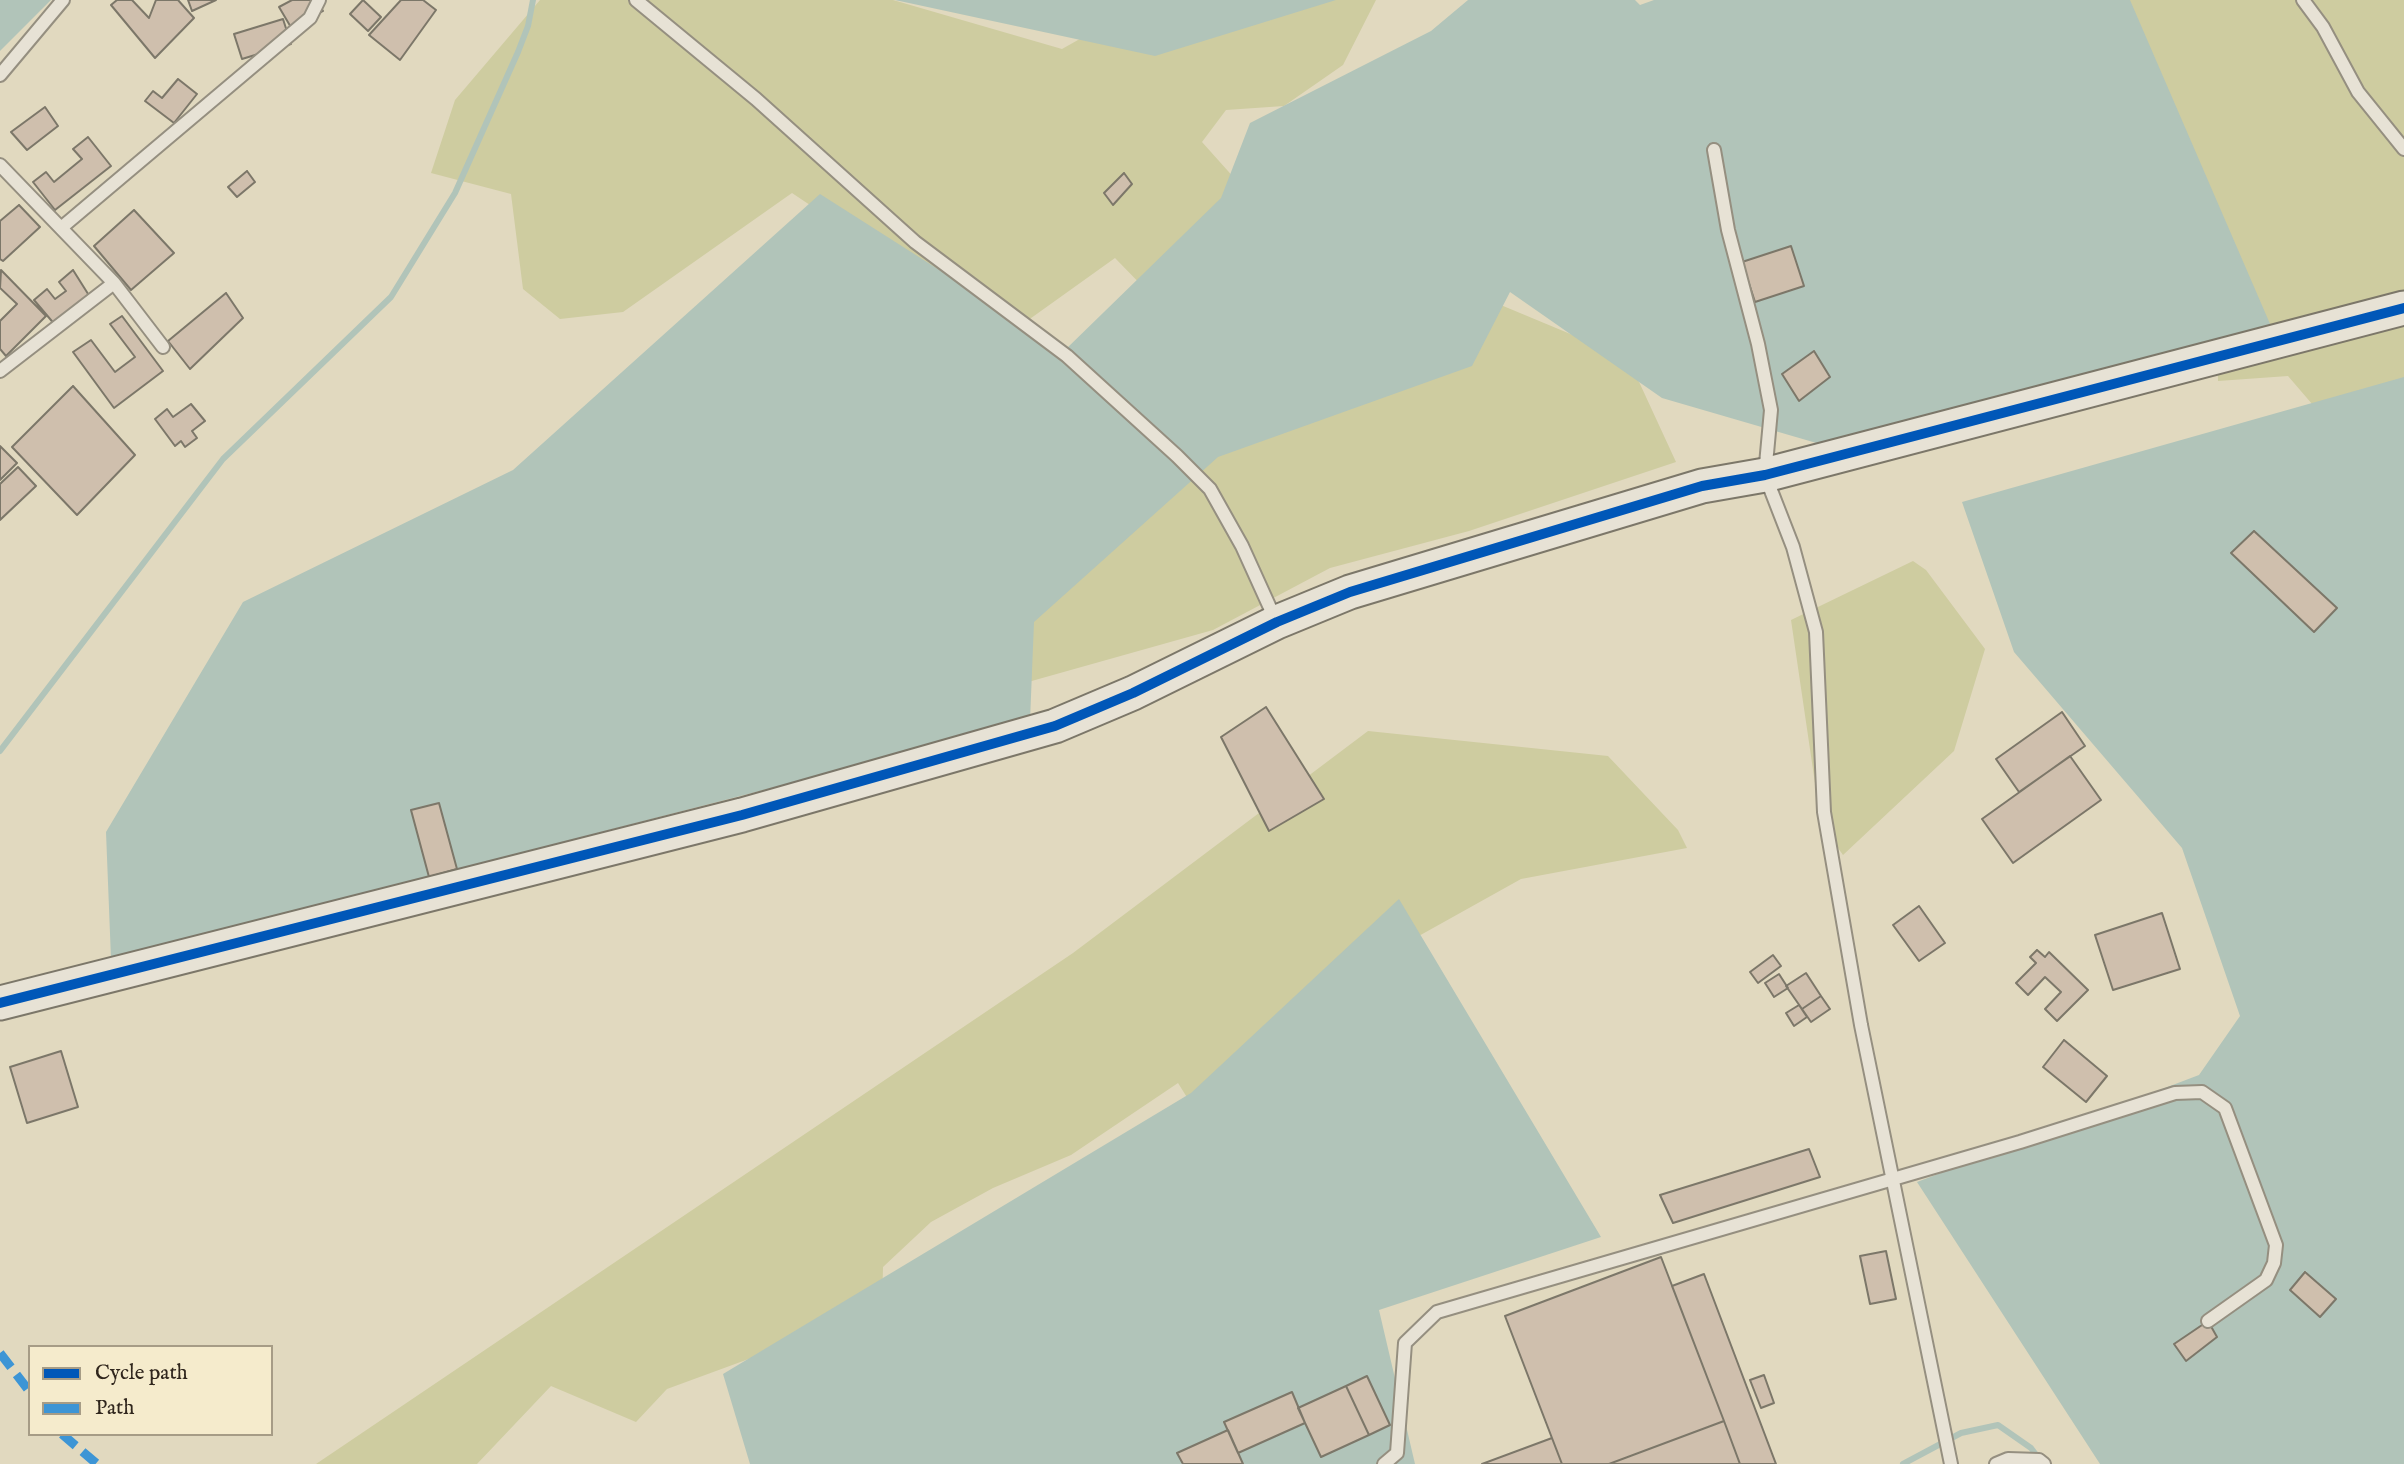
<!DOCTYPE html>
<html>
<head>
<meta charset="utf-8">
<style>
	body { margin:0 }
	#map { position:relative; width:2404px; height:1464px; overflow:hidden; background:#e1d9bf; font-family:"IM FELL English",serif }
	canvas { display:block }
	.legend { position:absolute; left:28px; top:1345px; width:245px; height:91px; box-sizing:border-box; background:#f5ebcc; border:2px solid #a69c86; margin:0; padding:9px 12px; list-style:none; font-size:21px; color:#30261d }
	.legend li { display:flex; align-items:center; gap:14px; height:35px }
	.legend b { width:35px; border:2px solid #a69c86 }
</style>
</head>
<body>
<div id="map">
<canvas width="2404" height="1464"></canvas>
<ul class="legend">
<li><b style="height:9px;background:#0057b8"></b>Cycle path</li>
<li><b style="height:9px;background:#3d95d5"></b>Path</li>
</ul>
</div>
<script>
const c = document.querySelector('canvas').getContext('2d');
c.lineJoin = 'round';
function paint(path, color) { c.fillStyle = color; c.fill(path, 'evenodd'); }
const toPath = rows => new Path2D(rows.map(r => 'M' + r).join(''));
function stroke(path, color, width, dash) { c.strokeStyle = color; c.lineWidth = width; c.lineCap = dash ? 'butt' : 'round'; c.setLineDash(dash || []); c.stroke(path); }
const green = toPath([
	[540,0,893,0,1062,49,1149,0,1376,0,1343,65,1284,106,1226,110,1202,142,1364,323,1484,298,1628,358,1676,462,1469,531,1330,568,1213,630,989,693,1046,564,1226,372,1115,258,1006,336,792,193,623,312,560,319,523,289,511,194,431,173,455,100],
	[2072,0,2404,0,2404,511,2288,376,2218,381,2217,329],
	[1913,561,1926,570,1985,649,1954,751,1843,855,1821,824,1791,620],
	[1368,731,1608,756,1678,830,1687,848,1521,879,1365,966,1210,1134,1178,1083,1071,1155,993,1188,931,1222,883,1267,882,1310,667,1389,636,1422,551,1386,477,1464,316,1464,1073,953]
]);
const water = toPath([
	[0,0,51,0,0,51],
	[895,0,1336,0,1155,56],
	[1468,0,1635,0,1640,5,1654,0,2130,0,2277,340,1837,449,1662,398,1510,292,1472,366,1218,457,1034,622,1030,721,111,959,106,832,243,602,513,470,820,194,1065,350,1221,198,1250,123,1431,31],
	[2404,377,2404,1464,2100,1464,1917,1182,2199,1075,2240,1016,2182,848,2014,652,1962,502],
	[1399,899,1601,1237,1379,1310,1415,1464,750,1464,723,1374,1191,1093]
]);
const stream = toPath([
	[0,751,223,459,391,297,455,193,518,52,528,26,533,0],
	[1903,1464,1961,1433,1998,1425,2031,1448,2040,1460]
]);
const building = toPath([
	[117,0,132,0,149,18,156,0,178,0,194,18,155,58,111,5,117,0],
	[188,0,216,0,192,11,188,0],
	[292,0,316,0,323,11,292,29,279,7,292,0],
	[363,0,381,17,368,31,350,14,363,0],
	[401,0,423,0,436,10,400,60,369,35,401,0],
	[283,19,291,44,242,59,234,34,283,19],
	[178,79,197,94,174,123,145,101,153,91,162,98,178,79],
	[45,107,58,126,27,150,11,132,45,107],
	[88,137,111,166,55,210,33,182,46,172,54,182,82,159,73,149,88,137],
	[247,171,255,182,237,197,228,187,247,171],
	[1124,173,1132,184,1113,205,1104,193,1124,173],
	[19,205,40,227,3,261,0,259,0,221,19,205],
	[134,210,174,253,131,290,94,246,134,210],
	[1791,246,1804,286,1755,302,1742,262,1791,246],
	[1,270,46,316,6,356,0,349,0,321,17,304,0,288,1,270],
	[73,270,90,297,56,326,34,300,47,289,55,299,66,291,59,282,73,270],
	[226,293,243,318,190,369,168,341,226,293],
	[122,316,163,371,114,408,73,352,91,340,115,372,135,357,110,324,122,316],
	[1814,351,1830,377,1799,401,1782,374,1814,351],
	[73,386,135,455,77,515,12,447,73,386],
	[191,404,205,421,192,431,197,438,185,447,181,441,175,446,155,419,167,409,173,417,191,404],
	[0,446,17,463,0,480,0,446],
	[18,467,36,486,0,520,0,484,18,467],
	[2254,531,2337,608,2314,632,2231,553,2254,531],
	[1266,707,1324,799,1269,831,1221,737,1266,707],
	[2062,712,2085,746,2019,792,1996,759,2062,712],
	[2070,756,2101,800,2013,863,1982,819,2070,756],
	[439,803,457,869,429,877,411,810,439,803],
	[1919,906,1945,943,1919,961,1893,925,1919,906],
	[2162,913,2180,969,2113,990,2095,935,2162,913],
	[2037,950,2045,957,2049,952,2088,990,2057,1021,2045,1009,2061,992,2045,977,2028,995,2016,983,2036,963,2030,957,2037,950],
	[1773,955,1781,966,1758,983,1750,972,1773,955],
	[1806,973,1821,996,1802,1009,1786,986,1806,973],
	[1779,974,1788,988,1774,997,1765,983,1779,974],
	[1821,996,1830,1009,1811,1022,1802,1009,1821,996],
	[1799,1005,1807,1017,1794,1026,1786,1013,1799,1005],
	[2064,1040,2107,1076,2086,1102,2043,1067,2064,1040],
	[61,1051,78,1107,27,1123,10,1067,61,1051],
	[1809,1149,1820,1177,1673,1223,1660,1195,1809,1149],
	[1886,1251,1896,1299,1870,1304,1860,1256,1886,1251],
	[1661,1257,1724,1421,1609,1464,1562,1464,1505,1316,1661,1257],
	[2305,1272,2336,1299,2320,1317,2290,1290,2305,1272],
	[1704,1274,1776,1464,1740,1464,1724,1421,1672,1286,1704,1274],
	[2208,1321,2217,1337,2186,1361,2174,1344,2208,1321],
	[1764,1375,1774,1403,1761,1408,1750,1380,1764,1375],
	[1367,1376,1390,1425,1369,1435,1346,1386,1367,1376],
	[1346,1386,1369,1435,1321,1457,1298,1408,1346,1386],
	[1292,1392,1305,1423,1238,1453,1224,1422,1292,1392],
	[1724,1421,1740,1464,1609,1464,1724,1421],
	[1228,1430,1243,1464,1183,1464,1177,1453,1228,1430],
	[1552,1438,1562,1464,1482,1464,1552,1438]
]);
const lane = toPath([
	[636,0,756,99,915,242,1067,356,1177,456,1210,489,1242,546,1276,621],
	[2303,0,2323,27,2358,92,2404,149],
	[0,75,63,0],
	[1714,150,1728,230,1758,344,1771,410,1765,475,1793,547,1816,632,1824,812,1861,1025,1951,1464],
	[0,165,114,283,163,347],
	[61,228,310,18,319,0],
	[0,371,114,283],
	[1384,1464,1397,1453,1405,1343,1437,1312,2020,1142,2175,1093,2202,1092,2225,1108,2276,1245,2274,1263,2266,1280,2208,1321],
	[1996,1464,2008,1459,2039,1460,2044,1464]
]);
const secondary = toPath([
	[0,1003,742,815,1055,726,1133,693,1277,622,1350,592,1702,486,1765,475,2404,308]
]);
const quiet = toPath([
	[0,1353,30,1392],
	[62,1434,97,1464]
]);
const cycleway = toPath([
	[0,1003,742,815,1055,726,1133,693,1277,622,1350,592,1702,486,1765,475,2404,308]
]);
paint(green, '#cecca0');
paint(water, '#b1c4b9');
stroke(stream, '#b1c4b9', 6);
paint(building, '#cfbfad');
stroke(building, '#7c7769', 2);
stroke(lane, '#958f80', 16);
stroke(secondary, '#7c7769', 37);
stroke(lane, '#e7e2d5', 12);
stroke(secondary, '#e7e2d5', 33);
stroke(quiet, '#3d95d5', 9, [18, 9]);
stroke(cycleway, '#0057b8', 10);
</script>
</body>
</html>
